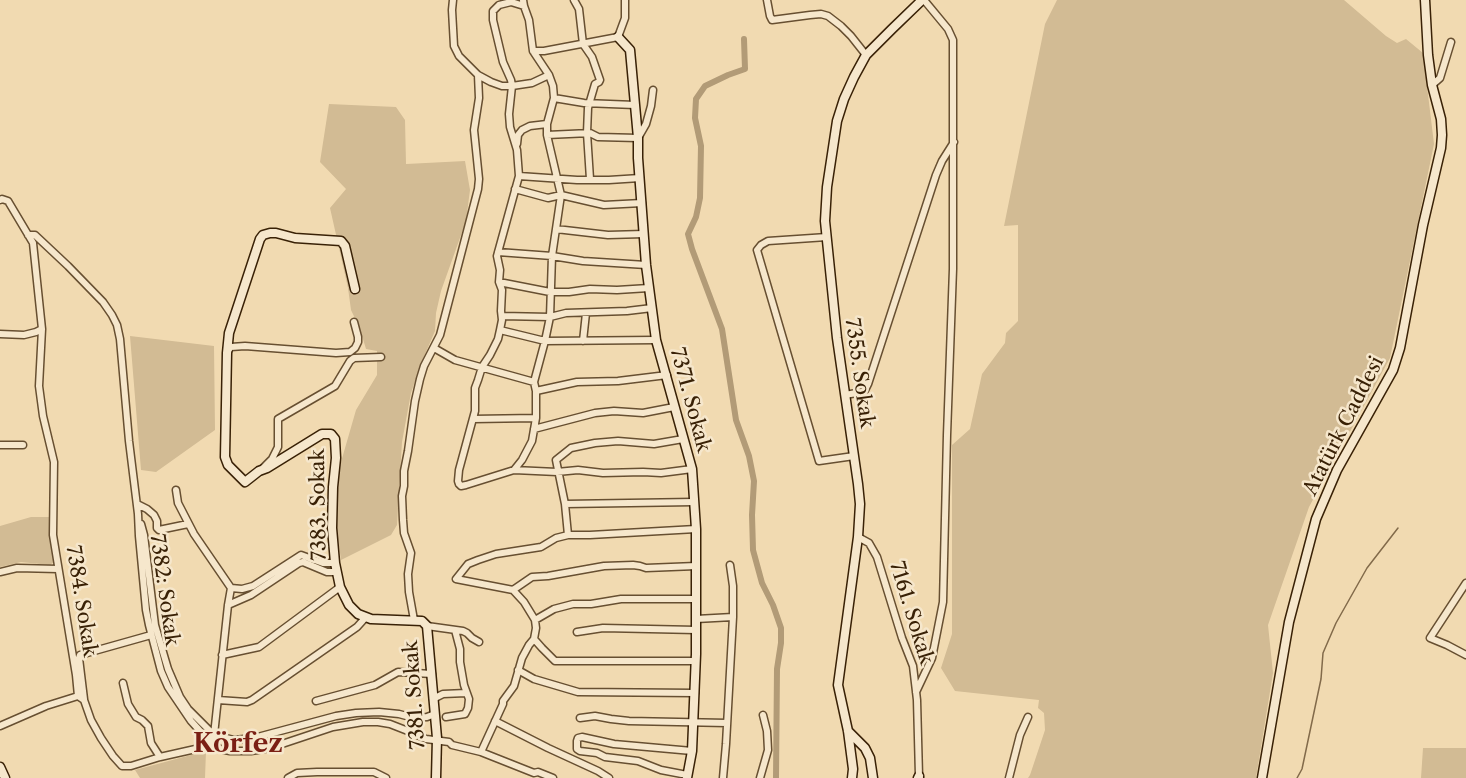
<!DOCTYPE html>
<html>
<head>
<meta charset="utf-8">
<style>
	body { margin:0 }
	canvas { display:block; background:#f1dab1 }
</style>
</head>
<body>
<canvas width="1466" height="778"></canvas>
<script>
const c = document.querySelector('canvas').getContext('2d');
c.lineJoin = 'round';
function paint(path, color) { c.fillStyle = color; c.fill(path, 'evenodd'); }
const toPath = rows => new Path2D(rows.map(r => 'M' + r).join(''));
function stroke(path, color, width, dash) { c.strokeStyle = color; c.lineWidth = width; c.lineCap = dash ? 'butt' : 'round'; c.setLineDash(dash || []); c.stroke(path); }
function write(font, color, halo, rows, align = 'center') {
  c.font = font + ' "Libre Caslon Text",serif'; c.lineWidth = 5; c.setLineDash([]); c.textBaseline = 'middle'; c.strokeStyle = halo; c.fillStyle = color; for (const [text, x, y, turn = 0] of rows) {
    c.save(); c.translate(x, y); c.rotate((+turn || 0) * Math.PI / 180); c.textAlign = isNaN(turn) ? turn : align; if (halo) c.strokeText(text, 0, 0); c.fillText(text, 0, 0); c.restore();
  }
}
const green = toPath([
	[1057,0,1344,0,1386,36,1397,43,1406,39,1423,53,1434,144,1390,358,1309,507,1268,625,1273,673,1256,778,1028,778,1030,775,1045,730,1044,713,1038,708,1039,700,955,691,941,668,952,634,952,445,970,429,982,374,1005,343,1006,333,1018,321,1018,225,1004,226,1045,24],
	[329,104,396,107,405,120,406,164,465,161,470,190,466,221,441,291,436,313,435,331,420,366,411,393,402,442,397,525,391,535,341,560,336,524,335,498,339,469,356,410,377,375,377,351,366,349,360,329,351,310,348,288,330,208,346,189,320,162],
	[130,336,214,346,215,430,156,472,141,470],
	[31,517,50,517,54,562,50,565,21,562,0,567,0,526],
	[1423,748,1466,748,1466,778,1421,778],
	[206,751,205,778,140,778,135,770]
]);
const stream = toPath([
	[1297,778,1302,769,1321,679,1323,653,1336,623,1367,568,1398,528]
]);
const canal = toPath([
	[744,39,745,69,728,75,705,86,696,99,695,118,701,146,700,198,696,217,688,234,692,249,722,329,736,420,749,456,754,481,752,515,753,550,762,583,773,605,781,628,781,643,777,669,776,778]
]);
const street = toPath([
	[453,0,452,10,454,46,459,56,478,75,491,82,502,86,512,86,532,83,549,75],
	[574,0,579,9,583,44,592,57,600,80,599,82,595,84,588,108,587,133,590,179],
	[767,0,770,16,772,20,810,15,821,14,828,16,841,26,851,36,866,55],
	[524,6,511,2,499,5,493,11,493,20,503,62,511,80,512,86,509,114,510,127,517,150,519,176,497,256,500,270,499,282,502,290,501,311,502,320,500,330,498,339,490,355,482,367,478,380,475,388,475,411,459,470,458,481,459,484,461,486,466,485,514,470,557,472,578,470,603,473,643,472,661,473,692,469],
	[533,51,544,51,618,37,625,18,625,0],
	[1432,85,1440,78,1451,42],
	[554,98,584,103,635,105],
	[547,135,590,133,598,137,638,138,646,124,651,106,653,90],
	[517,144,518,135,522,130,530,126,547,124],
	[519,176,577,180,609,180,640,178],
	[515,189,548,198,561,195,604,205,642,203],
	[0,200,2,199,8,201,33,243,42,329,39,386,43,416,54,462,53,535,76,675,78,696,84,700,91,720,101,738,113,756,122,766,131,766,160,757,200,748,210,742,214,735,228,605,231,588],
	[556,229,608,235,644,234],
	[28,235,35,235,68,266,103,302,112,315,117,325,120,339,129,441,138,514,139,536,146,610,149,625,161,671,168,687,191,721,210,742,220,749,230,751,251,751,270,748,333,727,363,722,378,722,390,724,413,733,426,739,449,742,452,745,481,752,534,773,538,772,553,778],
	[827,237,768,241,761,245,757,250,819,461,854,456],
	[498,252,552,256,583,261,646,265],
	[499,282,550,292,569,292,590,289,617,290,649,288],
	[502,316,550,317,566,313,627,311,652,308],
	[500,330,545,341,656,340],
	[0,334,24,335,36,332,42,329],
	[583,341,586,313],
	[434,348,455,360,534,382],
	[227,352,231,347,245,346,336,353,350,352,355,348,358,342,358,337,354,322],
	[536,391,577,382,618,381,667,375],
	[845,395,862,392,865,390,868,384,936,175,942,161,954,142],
	[473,419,536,418],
	[534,429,595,413,614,411,643,413,674,407],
	[0,445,23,445],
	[264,467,272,459,278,447,278,419,335,386,350,361,354,358,381,357],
	[514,470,522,460,532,441,536,418,536,391,534,382,545,341,550,317,552,256,561,195,547,135,547,124,554,98,553,86,549,75,533,51,529,20,524,6,523,0],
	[176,490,178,503,194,534,231,588,242,589,253,586,301,555,323,563,335,563],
	[137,504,147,509,154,515,157,521,157,528,159,530,188,524],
	[565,504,694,502],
	[141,524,144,535,155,625,168,669,180,697,188,709,214,735,234,740,254,738,336,716,356,713,379,712,399,714,414,718,427,717,435,714],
	[696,529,590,535,568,535,556,538,541,547,496,554,478,560,468,564,456,579,513,590,524,602,535,620,536,628,534,639,542,648,555,661,696,661],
	[568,535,565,504,556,460,571,448,595,443,618,441,654,444,683,439],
	[858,537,869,543,877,557,902,638,913,666,917,700,919,776,920,778],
	[730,565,733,586,733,617],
	[0,572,17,568,58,569],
	[1466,583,1430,638,1447,645,1466,655],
	[513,590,532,577,548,576,604,566,633,565,640,566,646,568,696,566],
	[228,605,251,595,299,563,303,562,327,572,337,572],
	[696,619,733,617,726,744,723,778],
	[414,620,409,592,408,574,411,553,404,533,403,520,402,496,404,486,404,471,408,451,415,401,420,379,424,366,440,335,478,189,479,179,474,130,479,98,478,75],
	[535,620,554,609,573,604,591,604,621,599,696,599],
	[427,626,463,631,467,633,472,638,479,642],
	[577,632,603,628,696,630],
	[222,655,259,647,340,587],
	[518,670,534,679,578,692,695,693],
	[123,683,128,704,136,717,142,720,148,726,151,743,160,757],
	[916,692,932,658,943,602,947,435,953,269,953,40,948,29,924,0],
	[84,699,79,658,80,655,151,635],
	[433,699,443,694,466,693],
	[218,700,247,702,252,700,357,627,366,617],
	[316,701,375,685,398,672,432,674],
	[446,717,465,714,468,708,469,699,464,685,460,662,460,649,455,630],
	[580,718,595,716,611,719,629,721,727,723],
	[495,721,548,748,598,771,609,778],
	[0,726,46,706,78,696],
	[481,752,503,704,503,701,514,686,522,658,529,645,534,639],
	[687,775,661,770,638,761,605,757,597,753,580,751,577,749,577,741,578,738,582,737,614,744,692,751],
	[288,778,297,773,317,772,374,772,386,778],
	[760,778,768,750,767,731,763,715],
	[1009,778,1020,735,1028,717]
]);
const secondary = toPath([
	[618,37,630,50,638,138,638,158,646,265,656,340,692,469,696,529,696,654,692,751,687,778],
	[355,289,345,246,341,241,295,238,276,233,270,233,263,235,260,239,229,333,227,353,225,457,228,465,245,482,259,471,267,468,322,434,331,434,335,439,336,458,333,487,332,528,335,563,340,587,349,605,358,614,371,619,422,621,427,626,437,738,436,778],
	[848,731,865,748,870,758,873,778],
	[0,767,5,778],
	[852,778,853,769,848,731,838,685,858,537,860,504,858,484,837,338,825,221,827,187,837,121,844,99,854,77,866,55,892,29,922,0],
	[918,778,919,776],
	[1262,778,1289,622,1316,519,1337,470,1393,370,1400,348,1423,225,1441,148,1442,135,1441,119,1432,85,1428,55,1425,0]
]);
const streetNames = [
	["7355. Sokak",859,373,82],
	["7371. Sokak",690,400,75],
	["Atatürk Caddesi",1344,426,-63],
	["7383. Sokak",319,505,-91],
	["7382: Sokak",164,590,82],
	["7384. Sokak",81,601,81],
	["7161. Sokak",911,613,73],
	["7381. Sokak",415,695,-94]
];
const districtNames = [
	["Körfez",238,744]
];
paint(green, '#d2bb94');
stroke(stream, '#826a4a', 1.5);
stroke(canal, '#b29b77', 6);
stroke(street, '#674f31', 9);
stroke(secondary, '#392106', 11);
stroke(street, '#f6e7cc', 6);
stroke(secondary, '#f6e7cc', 8);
write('20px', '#392106', '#f6e7cc', streetNames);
write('bold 26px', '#7a1f14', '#f6e7cc', districtNames);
</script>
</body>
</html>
